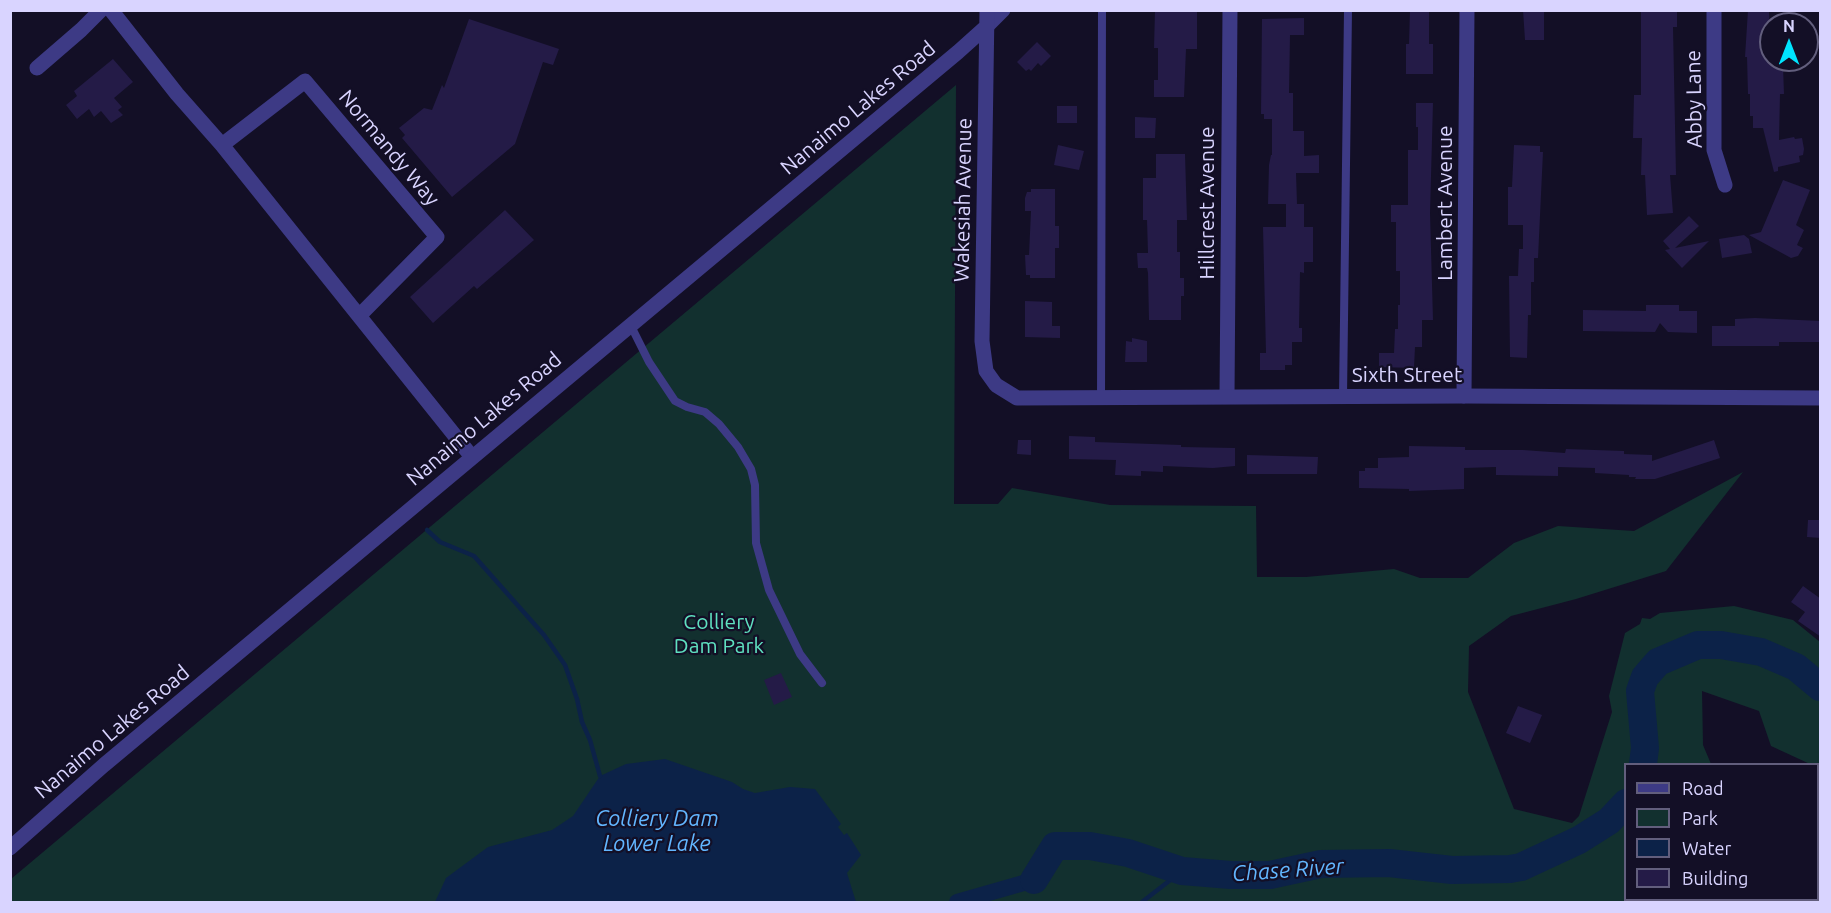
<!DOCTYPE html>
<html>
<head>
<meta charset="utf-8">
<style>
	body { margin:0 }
	#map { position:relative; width:1831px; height:913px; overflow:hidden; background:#130f26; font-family:Ubuntu,sans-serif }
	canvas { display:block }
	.frame { position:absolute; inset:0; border:12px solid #d9d4ff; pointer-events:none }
	.legend { position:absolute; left:1624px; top:763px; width:195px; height:138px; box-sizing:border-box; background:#130f26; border:2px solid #625e7d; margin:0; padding:8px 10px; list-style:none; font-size:18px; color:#d9d4ff }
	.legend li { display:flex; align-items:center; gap:12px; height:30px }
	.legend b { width:30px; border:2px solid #625e7d }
	.north { position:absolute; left:1759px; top:12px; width:60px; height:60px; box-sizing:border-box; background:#130f26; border:2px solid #625e7d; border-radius:50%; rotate:0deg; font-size:16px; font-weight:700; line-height:24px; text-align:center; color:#d9d4ff }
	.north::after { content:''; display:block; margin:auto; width:21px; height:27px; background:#00e5ff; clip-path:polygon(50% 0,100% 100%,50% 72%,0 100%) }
</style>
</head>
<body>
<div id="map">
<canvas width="1831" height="913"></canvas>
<div class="frame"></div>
<ul class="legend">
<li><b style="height:8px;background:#3d3a85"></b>Road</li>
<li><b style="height:16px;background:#12302f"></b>Park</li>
<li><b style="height:16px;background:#0c2248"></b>Water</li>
<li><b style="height:16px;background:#241b47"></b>Building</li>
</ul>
<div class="north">N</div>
</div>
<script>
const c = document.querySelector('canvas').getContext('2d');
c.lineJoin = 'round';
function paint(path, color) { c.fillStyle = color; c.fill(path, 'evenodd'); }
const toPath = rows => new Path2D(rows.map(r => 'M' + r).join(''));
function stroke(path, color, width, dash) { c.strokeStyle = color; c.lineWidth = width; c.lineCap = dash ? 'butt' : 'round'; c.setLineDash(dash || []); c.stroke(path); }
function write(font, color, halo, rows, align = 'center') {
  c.font = font + ' Ubuntu,sans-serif'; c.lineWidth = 4.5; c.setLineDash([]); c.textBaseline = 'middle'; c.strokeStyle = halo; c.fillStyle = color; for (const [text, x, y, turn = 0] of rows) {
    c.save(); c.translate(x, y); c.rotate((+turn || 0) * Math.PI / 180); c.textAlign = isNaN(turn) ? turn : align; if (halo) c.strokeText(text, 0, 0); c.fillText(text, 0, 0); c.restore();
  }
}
const green = toPath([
	[956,85,954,504,998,504,1012,488,1110,505,1256,506,1257,577,1306,577,1394,569,1420,578,1468,578,1514,543,1558,526,1634,531,1743,472,1666,571,1576,599,1511,616,1469,646,1468,692,1514,809,1572,823,1579,816,1612,712,1609,696,1625,633,1640,624,1642,618,1650,619,1660,613,1734,606,1793,620,1820,642,1820,769,1818,768,1818,764,1810,764,1771,746,1759,711,1702,691,1703,745,1711,764,1626,764,1626,900,1659,900,1659,902,11,902,11,879]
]);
const water = toPath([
	[665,759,732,782,743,789,755,793,790,787,815,789,841,824,838,827,844,835,847,833,861,855,847,873,856,902,435,902,446,878,488,847,552,830,573,816,600,776,626,764]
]);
const stream = toPath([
	[427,530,440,542,474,556,544,635,565,665,577,699,582,722,590,740,600,776],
	[1142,902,1182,871]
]);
const canal = toPath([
	[957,902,1034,880]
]);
const river = toPath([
	[1643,764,1645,748,1640,691,1645,677,1658,662,1698,645,1721,645,1761,652,1796,667,1820,687],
	[1034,880,1055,846,1090,846,1128,853,1182,871,1231,875,1270,875,1321,864,1389,863,1452,870,1510,869,1521,867,1579,840,1609,821,1626,803]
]);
const building = toPath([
	[1155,10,1197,10,1197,49,1186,49,1184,97,1154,97,1154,80,1158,80,1158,48,1154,48],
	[1410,10,1429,10,1429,44,1433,44,1433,74,1406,74,1406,44,1409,44],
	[1523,10,1544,10,1544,40,1525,40],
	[1641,10,1677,10,1677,27,1673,27,1676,175,1670,175,1673,213,1647,215,1645,175,1641,175,1642,138,1633,138,1634,95,1641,95],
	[1748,10,1769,10,1771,66,1783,66,1784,94,1780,94,1779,140,1794,137,1795,139,1802,138,1804,149,1803,155,1799,156,1800,162,1778,167,1778,171,1774,172,1763,128,1753,128,1753,116,1750,116,1750,94,1748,94,1747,57,1745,57],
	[1304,18,1304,35,1290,35,1289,93,1293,93,1293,131,1304,131,1304,156,1319,155,1319,173,1296,173,1297,204,1304,204,1304,227,1313,227,1313,262,1304,262,1304,273,1300,272,1299,328,1302,328,1302,342,1292,342,1292,365,1285,365,1285,370,1260,370,1260,353,1266,353,1263,227,1286,227,1286,204,1268,204,1269,165,1271,155,1272,155,1272,119,1264,119,1264,114,1261,114,1262,19],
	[469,19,559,49,553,65,543,62,515,144,452,197,402,138,405,135,399,128,424,108,432,110,442,85,444,88],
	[1037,42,1051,56,1041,66,1038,63,1031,71,1029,69,1026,71,1017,62],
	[113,59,133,82,114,98,122,107,118,110,123,115,111,123,101,111,94,117,89,109,77,119,66,105,77,96,74,91],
	[1416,103,1433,103,1430,213,1433,320,1422,320,1422,347,1415,347,1414,368,1379,367,1379,353,1394,353,1395,329,1398,329,1398,305,1400,305,1400,271,1396,271,1396,222,1391,222,1391,205,1408,205,1408,150,1418,150,1418,127,1416,127],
	[1057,106,1077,106,1077,123,1057,123],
	[1135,117,1156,118,1155,138,1135,138],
	[1058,145,1084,151,1079,170,1054,165],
	[1514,145,1540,146,1540,152,1543,152,1538,258,1534,258,1534,282,1531,282,1531,315,1528,315,1527,358,1510,357,1509,276,1518,276,1519,249,1523,249,1523,225,1508,225,1508,187,1512,187],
	[1156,154,1185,154,1187,220,1177,220,1177,252,1180,252,1180,278,1184,278,1184,296,1181,296,1181,320,1149,320,1148,273,1147,268,1138,268,1137,253,1148,253,1147,220,1143,220,1143,178,1156,178],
	[1783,180,1810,190,1796,225,1804,230,1797,245,1803,248,1798,256,1791,258,1749,235,1761,232],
	[1031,189,1055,189,1055,226,1059,226,1059,248,1055,248,1055,278,1030,278,1030,275,1026,275,1025,255,1029,255,1031,211,1025,211,1025,198,1027,192,1031,192],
	[505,210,534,240,477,289,474,286,433,323,410,297],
	[1689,216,1699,226,1675,248,1709,241,1682,268,1665,250,1670,249,1663,241],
	[1744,235,1749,239,1752,253,1722,258,1719,239],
	[1025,301,1052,302,1052,326,1060,326,1060,338,1025,337],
	[1646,305,1679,305,1679,311,1697,311,1697,333,1668,332,1660,323,1655,332,1583,331,1583,310,1646,311],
	[1755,318,1821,321,1821,342,1779,342,1779,346,1712,346,1712,326,1735,326,1735,319],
	[1132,338,1147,341,1147,362,1125,362,1126,341,1132,342],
	[1069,436,1095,437,1095,442,1181,445,1181,447,1235,448,1235,466,1213,468,1163,466,1163,472,1141,471,1141,476,1115,475,1116,460,1069,459],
	[1018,440,1031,440,1031,455,1017,454],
	[1714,440,1720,458,1655,479,1635,479,1636,477,1629,477,1629,475,1595,473,1595,468,1558,467,1558,476,1496,475,1496,467,1464,468,1464,489,1409,491,1409,489,1359,488,1359,471,1365,471,1365,468,1378,468,1378,458,1409,457,1409,446,1465,447,1465,450,1523,450,1565,453,1566,449,1624,451,1624,454,1652,455,1652,461],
	[1247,455,1318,457,1317,474,1247,474],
	[1808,520,1821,520,1821,538,1807,537],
	[1803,586,1821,599,1821,637,1798,621,1805,612,1791,602],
	[781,673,792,697,774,705,764,680],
	[1518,706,1542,715,1530,743,1506,733]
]);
const service = toPath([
	[630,324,649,362,675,401,687,407,705,412,719,424,738,447,751,469,755,485,756,543,769,590,800,654,822,683],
	[1343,396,1348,10],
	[1101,398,1102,10]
]);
const minor = toPath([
	[111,10,177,94,222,145,472,457],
	[1714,10,1714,150,1725,185],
	[987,26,1003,10],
	[37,68,81,30,101,10],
	[222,145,305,81,437,237,359,316],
	[1227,396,1230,10],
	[1464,396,1467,10],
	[1818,872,1820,872]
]);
const tertiary = toPath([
	[987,10,982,341,986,371,996,385,1017,398,1464,396,1820,398],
	[10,848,104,765,958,52,987,26]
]);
const streetNames = [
	["Abby Lane",1694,99,-91],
	["Nanaimo Lakes Road",858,108,-40],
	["Normandy Way",389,148,50],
	["Wakesiah Avenue",963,200,-89],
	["Hillcrest Avenue",1207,203,-90],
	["Lambert Avenue",1445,203,-90],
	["Sixth Street",1407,375],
	["Nanaimo Lakes Road",484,419,-40],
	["Nanaimo Lakes Road",112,732,-40]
];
const parkNames = [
	["Colliery",719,622],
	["Dam Park",719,646]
];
const waterNames = [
	["Colliery Dam",657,819],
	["Lower Lake",657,844],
	["Chase River",1288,870,-4]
];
paint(green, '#12302f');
paint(water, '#0c2248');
stroke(stream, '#0c2248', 4.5);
stroke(canal, '#0c2248', 16);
stroke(river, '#0c2248', 28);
paint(building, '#241b47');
stroke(service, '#3d3a85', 8);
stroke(minor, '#3d3a85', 15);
stroke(tertiary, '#3d3a85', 15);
write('21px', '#d9d4ff', '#130f26', streetNames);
write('21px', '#5fe0c0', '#130f26', parkNames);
write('italic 22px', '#62b6ff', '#130f26', waterNames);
</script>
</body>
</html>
